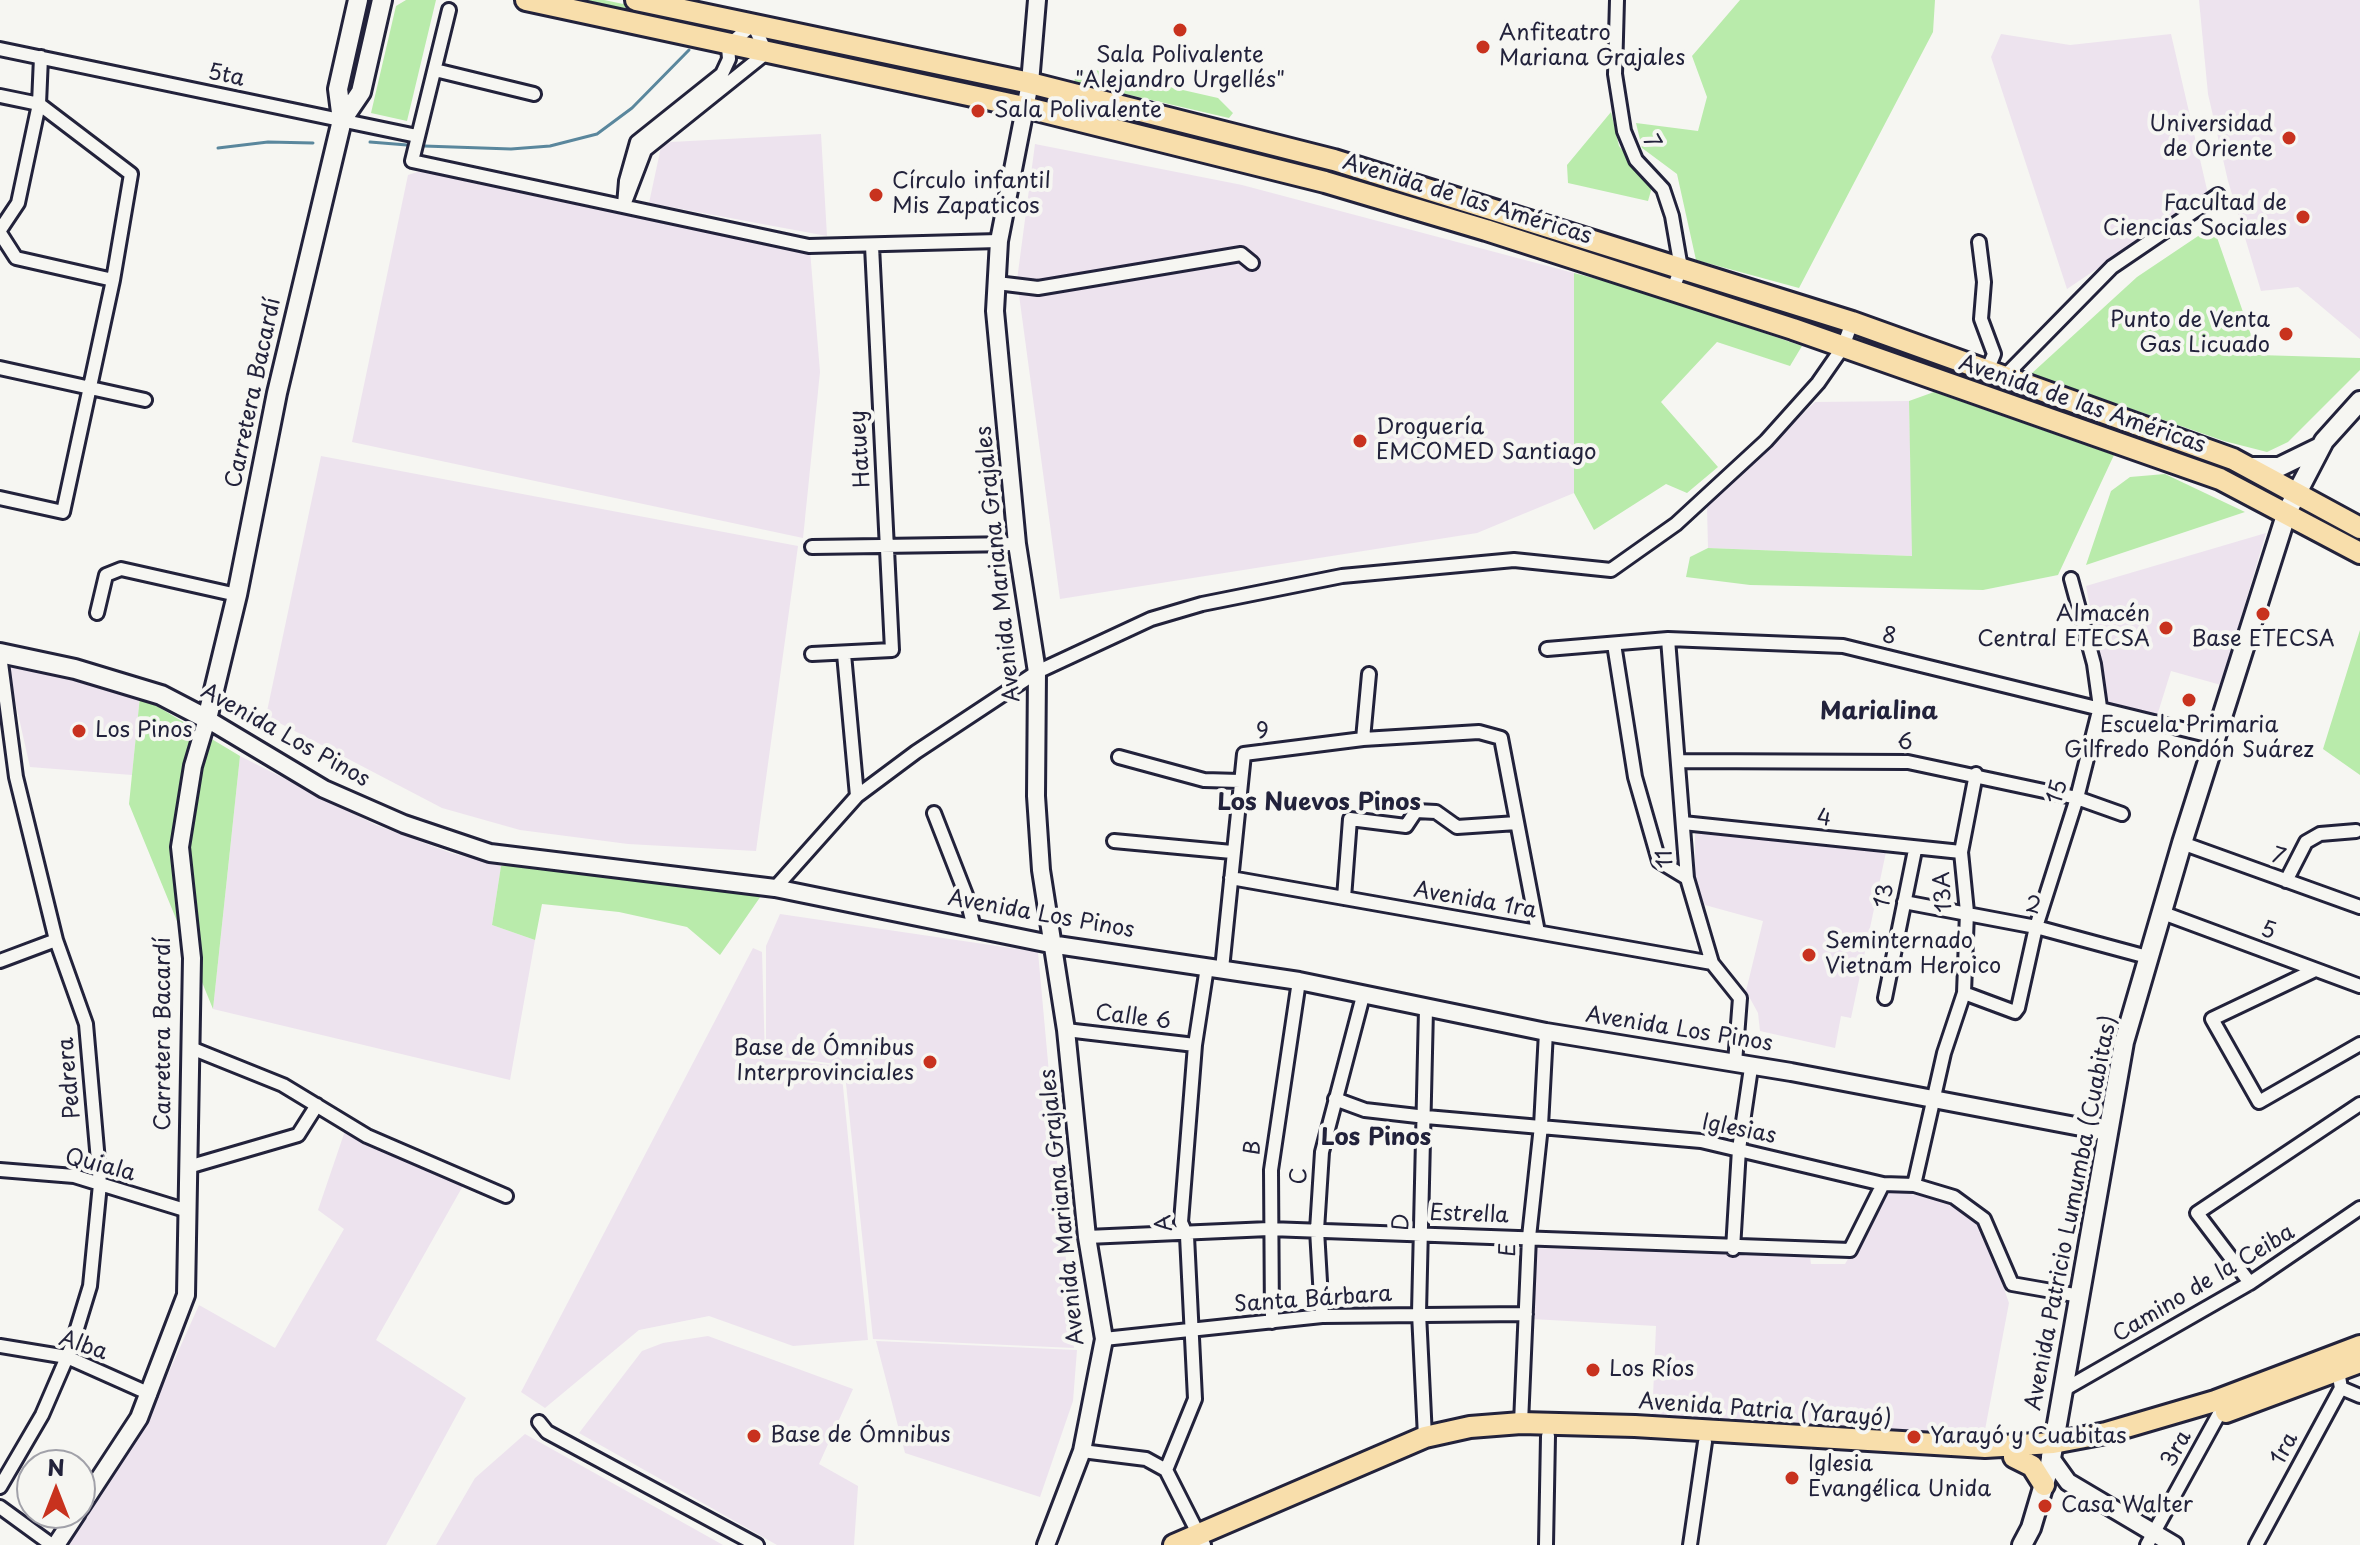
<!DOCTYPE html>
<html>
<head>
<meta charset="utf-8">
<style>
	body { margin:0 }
	#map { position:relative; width:2360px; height:1545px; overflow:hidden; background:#f6f6f2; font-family:"Playpen Sans",sans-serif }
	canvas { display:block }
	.north { position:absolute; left:16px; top:1449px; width:80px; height:80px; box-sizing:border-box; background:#f6f6f2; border:2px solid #a1a1a9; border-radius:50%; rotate:0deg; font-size:22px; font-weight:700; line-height:32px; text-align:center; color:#22223b }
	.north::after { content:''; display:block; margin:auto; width:28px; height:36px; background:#c8321e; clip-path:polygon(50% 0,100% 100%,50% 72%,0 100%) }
</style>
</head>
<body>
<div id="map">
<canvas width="2360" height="1545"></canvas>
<div class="north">N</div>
</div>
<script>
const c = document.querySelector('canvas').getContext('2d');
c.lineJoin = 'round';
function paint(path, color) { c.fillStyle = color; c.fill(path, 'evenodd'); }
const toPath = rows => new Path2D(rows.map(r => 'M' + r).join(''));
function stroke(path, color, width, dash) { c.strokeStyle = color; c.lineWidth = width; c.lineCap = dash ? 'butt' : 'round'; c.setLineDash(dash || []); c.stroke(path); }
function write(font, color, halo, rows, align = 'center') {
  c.font = font + ' "Playpen Sans",sans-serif'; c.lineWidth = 8; c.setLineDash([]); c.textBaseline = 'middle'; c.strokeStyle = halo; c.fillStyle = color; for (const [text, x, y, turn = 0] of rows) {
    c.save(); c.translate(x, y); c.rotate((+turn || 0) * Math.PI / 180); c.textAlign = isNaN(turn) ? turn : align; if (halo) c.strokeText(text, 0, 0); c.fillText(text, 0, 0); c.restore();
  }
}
const built = toPath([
	[2199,0,2360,0,2360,339,2298,287,2261,291,2228,181,2208,94],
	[2001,34,2070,45,2171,34,2208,194,2067,289,1991,57],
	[821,134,827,236,649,203,661,147,671,142],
	[1035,144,1242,185,1574,273,1574,493,1477,533,1060,599,1017,280],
	[420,171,810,250,820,372,803,538,352,442,408,175],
	[1909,401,1913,556,1708,548,1707,507,1815,402],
	[321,456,798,546,756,851,628,844,520,830,442,808,266,716],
	[2266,533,2221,685,2171,671,2156,719,2109,706,2086,586],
	[7,665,140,696,132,775,30,767],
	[240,756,376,825,451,853,501,866,492,925,535,940,510,1080,213,1009],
	[1695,828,1886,852,1851,1018,1841,1016,1835,1048,1760,1031,1758,1013,1746,991,1763,921,1705,905,1695,885],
	[780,914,1038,952,1074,1348,873,1339,844,1065,766,1055,766,946],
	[753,948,762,952,765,1058,841,1066,868,1340,793,1346,709,1316,639,1330,545,1408,521,1392],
	[347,1125,464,1184,376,1340,466,1398,386,1545,54,1545,143,1430,199,1305,275,1348,344,1229,318,1210],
	[1888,1190,1949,1201,1980,1221,2009,1303,1984,1435,1652,1420,1656,1326,1532,1319,1536,1248,1810,1257,1811,1264,1845,1264],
	[708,1336,853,1389,819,1464,858,1486,854,1545,777,1545,579,1433,642,1351,663,1343],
	[876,1341,1077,1350,1073,1401,1040,1497,905,1453],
	[525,1434,723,1545,436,1545,475,1478]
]);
const green = toPath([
	[365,0,374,0,353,89,347,100,346,88],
	[406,0,436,0,407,121,371,113,396,6],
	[558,0,604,0,740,28,730,37],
	[1740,0,1935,0,1933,32,1799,288,1696,260,1677,174,1642,148,1636,123,1698,131,1707,97,1692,56],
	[763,33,1021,88,1019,99,768,45],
	[1085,70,1095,70,1218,98,1233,113,1229,118,1074,82,1076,75],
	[1035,91,1294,157,1674,272,1672,281,1032,102],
	[1611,112,1619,146,1652,187,1648,201,1568,183,1567,165],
	[2213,226,2258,355,2360,358,2360,370,2288,442,2267,452,2224,441,2031,374,2137,277],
	[1574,273,1635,289,1802,346,1790,366,1717,342,1661,402,1718,467,1687,493,1666,484,1594,530,1574,493],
	[1683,275,1844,327,1841,338,1680,284],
	[1853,330,2227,465,2288,493,2284,502,1850,341],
	[1934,392,2114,455,2058,575,1983,590,1750,585,1686,577,1690,557,1708,548,1912,556,1909,401],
	[2165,474,2245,512,2086,565,2111,491,2130,477],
	[2360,630,2360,775,2323,749],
	[140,696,240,756,213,1009,129,804],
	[528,865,763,893,720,955,687,927,619,912,542,904,535,940,492,925,501,866]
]);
const stream = toPath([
	[370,142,407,145],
	[424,146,511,149,550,146,597,134,632,108,689,50],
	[218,148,268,142,313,143]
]);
const minor = toPath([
	[1617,0,1615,74,1624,131,1636,160,1663,189,1672,216,1681,268,1673,289],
	[449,10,412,161,809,246,999,241],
	[753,24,765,50,761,57,645,150,624,205,626,181,637,142,722,74,729,59,728,46,753,24],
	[0,49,417,136],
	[435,70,534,94],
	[0,96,39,104,131,174,113,280,63,512,0,498],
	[0,230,18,203,39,104,41,57],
	[0,233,16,258,113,280],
	[1979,242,1984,282,1981,319,1994,354,1987,371],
	[997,283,1038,288,1241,254,1252,263],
	[0,368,145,400],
	[2004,377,2112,267,2218,195],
	[812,547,1017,544],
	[97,613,106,575,121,569,237,595],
	[1668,639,1687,878,1712,963,1740,998,1735,1063],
	[1614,644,1635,777,1659,861,1687,878],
	[1547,649,1668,639,1843,646,2215,737],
	[812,654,892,650,872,246],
	[844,654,857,796],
	[0,655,16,777,56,940,86,1024,100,1184,90,1286,71,1348,42,1415,0,1487],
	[1363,739,1369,674],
	[1119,757,1204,780,1240,781],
	[1679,761,1908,762,2077,798,2122,814],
	[934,813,966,895,974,928],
	[1683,823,1961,852],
	[1114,841,1232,852],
	[2182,843,2360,907],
	[1231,878,1712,963],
	[2286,881,2306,842,2320,834,2356,831],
	[775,888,857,796,916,752,1037,672,1151,619,1202,604,1342,576,1514,560,1611,570,1676,524,1766,441,1818,383,1843,347,1852,322],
	[1344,898,1350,819,1406,826,1416,811,1436,812,1457,827,1517,823],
	[1904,902,2036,927,2151,958],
	[2163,913,2360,986],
	[0,961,56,940],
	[1222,969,1244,754,1363,739,1479,732,1501,738,1538,932],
	[2315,970,2212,1019,2259,1102,2360,1044],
	[1964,993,2015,1012,2018,1008,2036,927,2077,798,2100,707,2094,664,2071,579],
	[1885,998,1915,850],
	[1066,1030,1195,1045],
	[191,1048,283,1085,367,1136,506,1196],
	[1335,1099,1365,1110,1426,1117,1701,1141,1883,1184,1914,1185,1954,1197,1984,1219,2012,1284,2080,1296],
	[188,1167,298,1135,317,1105],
	[0,1170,74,1176,188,1211],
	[1914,1185,1944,1053,1964,993,1967,912,1961,852,1976,774],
	[1087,1237,1269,1229,1850,1250,1883,1184],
	[1733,1249,1739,1149,1751,1068],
	[2250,1283,2197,1213,2360,1104],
	[1322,1316,1317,1230,1322,1152,1363,996],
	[1272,1322,1271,1170,1299,981],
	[1104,1339,1322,1316,1526,1314],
	[0,1346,67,1357,150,1394],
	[2341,1388,2360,1396],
	[2065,1389,2250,1283,2360,1208],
	[539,1422,547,1432,757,1545],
	[1521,1423,1529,1237,1541,1126,1546,1032],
	[1425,1437,1419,1313,1426,1009],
	[1082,1451,1146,1459,1166,1470,1204,1545],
	[1166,1470,1195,1399,1187,1236,1181,1222,1195,1045,1207,967],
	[0,1507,52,1545],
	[1546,1545,1548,1436],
	[1690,1545,1705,1442],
	[2147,1545,2219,1414],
	[2256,1545,2341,1388,2338,1371]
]);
const tertiary = toPath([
	[1037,0,1030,83,999,241,995,311,1017,544,1037,672,1036,796,1041,870,1066,1030,1087,1237,1104,1339,1082,1451,1046,1545],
	[2050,1457,2068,1482,2174,1545],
	[80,1508,139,1418,186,1295,192,958,180,847,193,766,207,719,324,789,404,824,490,853,775,888,1050,944,1299,981,1546,1032,1791,1072,2107,1132],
	[56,1545,77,1513]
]);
const secondary = toPath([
	[358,0,338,89,342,120,361,92,382,0],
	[2252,467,2279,467,2318,448],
	[0,653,75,669,161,695,207,719,237,595,277,393,342,120],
	[2022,1545,2031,1528,2050,1464,2124,1042,2182,843,2287,512,2324,441,2360,401]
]);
const primary = toPath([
	[526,0,1024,107,1325,182,1486,230,1793,329,2220,479,2360,553],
	[636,0,1030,83,1334,160,1852,322,2233,459,2360,528],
	[2226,1412,2360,1362],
	[2014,1457,2032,1466,2044,1485],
	[1174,1545,1425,1437,1470,1427,1521,1423,1635,1426,1985,1447,2053,1443,2106,1433,2215,1401,2360,1346]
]);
const markers = [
	[1180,30,8,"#c8321e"],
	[1483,47,8,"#c8321e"],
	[978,111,8,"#c8321e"],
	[2289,138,8,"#c8321e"],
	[876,195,8,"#c8321e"],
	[2303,217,8,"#c8321e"],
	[2286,334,8,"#c8321e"],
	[1360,441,8,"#c8321e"],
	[2263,614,8,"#c8321e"],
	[2166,628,8,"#c8321e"],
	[2189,700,8,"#c8321e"],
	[79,731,8,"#c8321e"],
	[1809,955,8,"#c8321e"],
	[930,1062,8,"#c8321e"],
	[1593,1370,8,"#c8321e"],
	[754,1436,8,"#c8321e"],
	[1914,1437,8,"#c8321e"],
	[1792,1478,8,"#c8321e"],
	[2045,1506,8,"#c8321e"]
];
const poiNames = [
	["Anfiteatro",1499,34],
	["Mariana Grajales",1499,59],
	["Sala Polivalente",1180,56,"center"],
	["\"Alejandro Urgellés\"",1180,81,"center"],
	["Sala Polivalente",994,111],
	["Universidad",2273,125,"right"],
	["de Oriente",2273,150,"right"],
	["Círculo infantil",892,182],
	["Mis Zapaticos",892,207],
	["Facultad de",2287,204,"right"],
	["Ciencias Sociales",2287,229,"right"],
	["Punto de Venta",2270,321,"right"],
	["Gas Licuado",2270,346,"right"],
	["Droguería",1376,428],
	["EMCOMED Santiago",1376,453],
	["Almacén",2150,615,"right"],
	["Central ETECSA",2150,640,"right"],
	["Base ETECSA",2263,640,"center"],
	["Escuela Primaria",2189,726,"center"],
	["Gilfredo Rondón Suárez",2189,751,"center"],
	["Los Pinos",95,731],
	["Seminternado",1825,942],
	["Vietnam Heroico",1825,967],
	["Base de Ómnibus",914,1049,"right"],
	["Interprovinciales",914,1074,"right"],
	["Los Ríos",1609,1370],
	["Base de Ómnibus",770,1436],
	["Yarayó y Cuabitas",1930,1437],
	["Iglesia",1808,1465],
	["Evangélica Unida",1808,1490],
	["Casa Walter",2061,1506]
];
const streetNames = [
	["5ta",226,76,12],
	["7",1651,142,64],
	["Avenida de las Américas",1467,200,17],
	["Carretera Bacardí",254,393,-78],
	["Avenida de las Américas",2082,405,19],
	["Hatuey",861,449,-94],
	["Avenida Mariana Grajales",999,564,-96],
	["8",1889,637,13],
	["9",1263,732,-7],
	["Avenida Los Pinos",285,736,29],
	["6",1905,743,5],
	["15",2058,792,-74],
	["4",1824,819,7],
	["7",2278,857,20],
	["11",1666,859,-94],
	["13A",1944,892,-94],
	["13",1885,896,-78],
	["Avenida 1ra",1475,901,10],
	["2",2033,906,13],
	["Avenida Los Pinos",1041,915,10],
	["5",2268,931,20],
	["Calle 6",1133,1018,7],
	["Avenida Los Pinos",1679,1030,9],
	["Carretera Bacardí",164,1034,-90],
	["Pedrera",70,1078,-95],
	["Iglesias",1739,1130,11],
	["B",1254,1148,-82],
	["Quiala",100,1166,14],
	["C",1300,1176,-86],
	["Avenida Mariana Grajales",1063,1207,-96],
	["Avenida Patricio Lumumba (Cuabitas)",2072,1213,-79],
	["Estrella",1469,1215,2],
	["D",1402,1222,-88],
	["A",1165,1223,-97],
	["E",1509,1250,-87],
	["Camino de la Ceiba",2204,1284,-31],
	["Santa Bárbara",1313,1300,-4],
	["Alba",83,1346,19],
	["Avenida Patria (Yarayó)",1765,1411,4],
	["3ra",2177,1449,-61],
	["1ra",2285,1449,-62]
];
const neighbourhoodNames = [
	["Marialina",1879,712],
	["Los Nuevos Pinos",1319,803],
	["Los Pinos",1376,1138]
];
paint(built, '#ede3ee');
paint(green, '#b9ebab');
stroke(stream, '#5a879d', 3);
stroke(minor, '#22223b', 18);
stroke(tertiary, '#22223b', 22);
stroke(secondary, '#22223b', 24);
stroke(primary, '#22223b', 26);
stroke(minor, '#f6f6f2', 12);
stroke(tertiary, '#f6f6f2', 16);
stroke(secondary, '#f6f6f2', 18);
stroke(primary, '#f8deab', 20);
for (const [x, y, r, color] of markers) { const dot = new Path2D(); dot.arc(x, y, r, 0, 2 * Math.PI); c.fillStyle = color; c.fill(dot); stroke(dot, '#f6f6f2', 3); }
write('22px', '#22223b', '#f6f6f2', poiNames, 'left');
write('22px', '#22223b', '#f6f6f2', streetNames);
write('bold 24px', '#22223b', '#f6f6f2', neighbourhoodNames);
</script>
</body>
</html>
